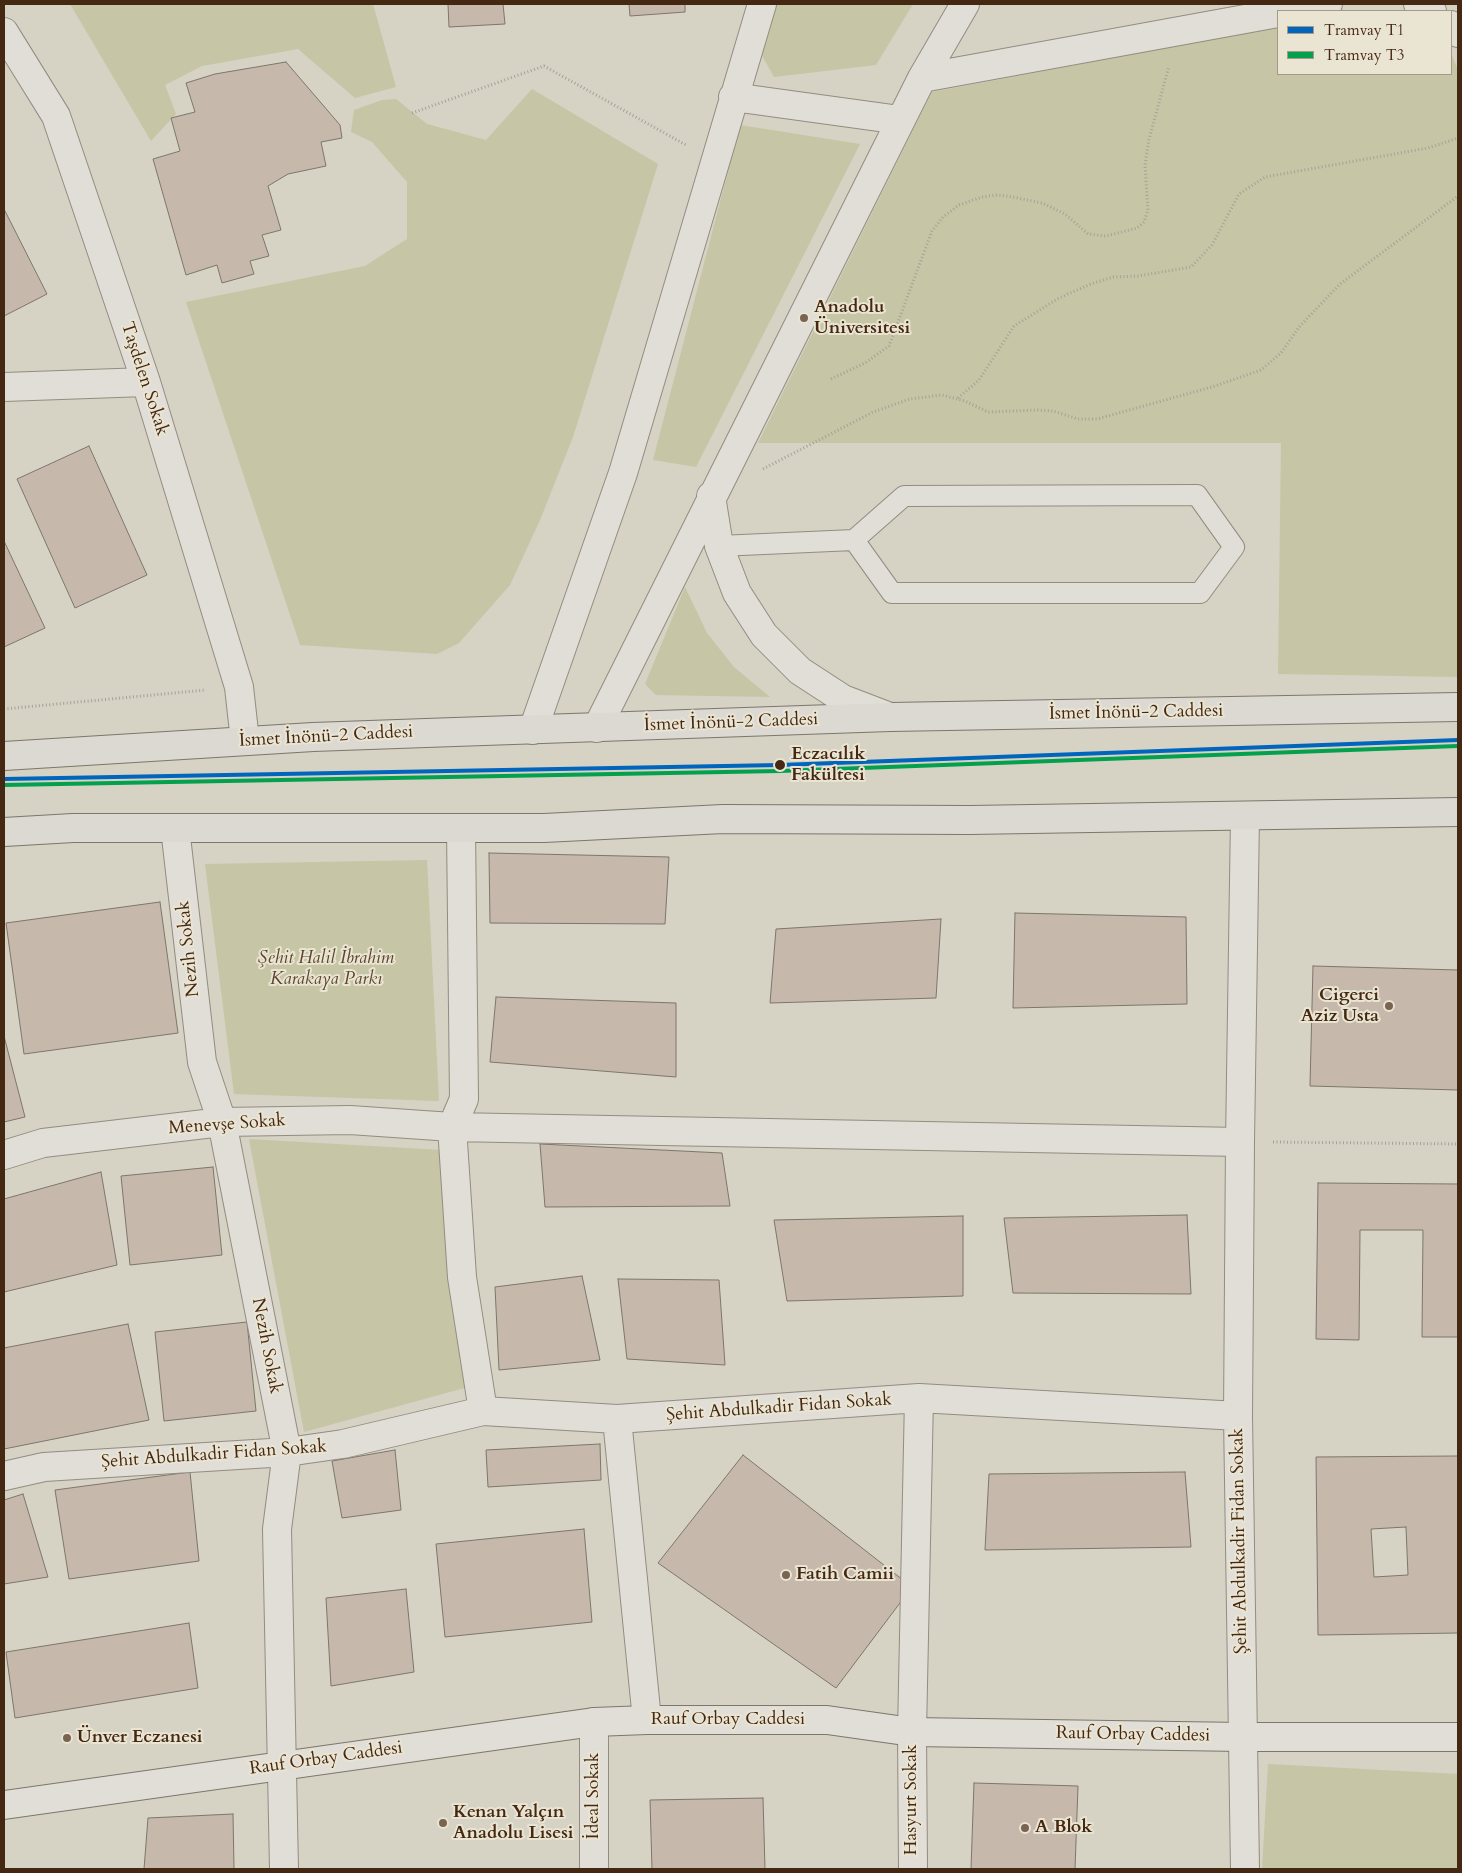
<!DOCTYPE html>
<html>
<head>
<meta charset="utf-8">
<style>
	body { margin:0 }
	#map { position:relative; width:1462px; height:1873px; overflow:hidden; background:#d6d2c4; font-family:Cardo,serif }
	canvas { display:block }
	.frame { position:absolute; inset:0; border:5px solid #452812; pointer-events:none }
	.legend { position:absolute; left:1277px; top:10px; width:175px; height:65px; box-sizing:border-box; background:#eae4d3; border:1px solid #a89986; margin:0; padding:6px 9px; list-style:none; font-size:15px; color:#452812 }
	.legend li { display:flex; align-items:center; gap:10px; height:25px }
	.legend b { width:25px; border:1px solid #a89986 }
</style>
</head>
<body>
<div id="map">
<canvas width="1462" height="1873"></canvas>
<div class="frame"></div>
<ul class="legend">
<li><b style="height:6px;background:#0065bd"></b>Tramvay T1</li>
<li><b style="height:6px;background:#03a04e"></b>Tramvay T3</li>
</ul>
</div>
<script>
const c = document.querySelector('canvas').getContext('2d');
c.lineJoin = 'round';
function paint(path, color) { c.fillStyle = color; c.fill(path, 'evenodd'); }
const toPath = rows => new Path2D(rows.map(r => 'M' + r).join(''));
function stroke(path, color, width, dash) { c.strokeStyle = color; c.lineWidth = width; c.lineCap = dash ? 'butt' : 'round'; c.setLineDash(dash || []); c.stroke(path); }
function write(font, color, halo, rows, align = 'center') {
  c.font = font + ' Cardo,serif'; c.lineWidth = 4; c.setLineDash([]); c.textBaseline = 'middle'; c.strokeStyle = halo; c.fillStyle = color; for (const [text, x, y, turn = 0] of rows) {
    c.save(); c.translate(x, y); c.rotate((+turn || 0) * Math.PI / 180); c.textAlign = isNaN(turn) ? turn : align; if (halo) c.strokeText(text, 0, 0); c.fillText(text, 0, 0); c.restore();
  }
}
const green = toPath([
	[70,4,373,4,396,87,355,98,298,49,202,66,165,85,176,114,151,141],
	[776,4,913,4,876,65,774,77,759,50],
	[1278,27,1278,74,1451,74,1451,53,1458,70,1458,677,1278,674,1281,443,758,443,932,92],
	[532,89,658,164,573,437,540,520,510,585,459,643,437,654,300,645,186,302,365,266,407,239,407,182,372,142,351,132,354,110,382,100,396,99,427,124,486,140],
	[740,125,860,144,696,467,653,460],
	[685,587,707,633,734,667,770,697,656,695,645,684],
	[427,860,439,1101,234,1094,205,864],
	[249,1139,441,1150,479,1384,304,1432],
	[1268,1764,1458,1774,1458,1869,1262,1869]
]);
const building = toPath([
	[448,4,503,4,505,24,449,27,448,4],
	[629,4,685,4,685,12,630,16,629,4],
	[286,62,340,125,342,138,321,142,326,166,288,174,268,186,281,230,262,235,269,256,250,261,254,274,222,283,217,265,186,275,153,159,180,151,171,118,195,112,186,83,215,74,286,62],
	[4,209,47,294,4,316,4,209],
	[89,446,147,575,75,608,17,479,89,446],
	[4,541,45,628,4,647,4,541],
	[489,853,669,857,665,924,490,923,489,853],
	[160,902,178,1033,24,1054,6,923,160,902],
	[1015,913,1186,917,1187,1004,1013,1008,1015,913],
	[941,919,936,998,770,1003,776,929,941,919],
	[1313,966,1458,970,1458,1090,1310,1086,1313,966],
	[496,997,676,1003,676,1077,490,1062,496,997],
	[4,1036,25,1117,4,1122,4,1036],
	[540,1144,722,1153,730,1206,545,1207,540,1144],
	[213,1167,222,1255,130,1265,121,1176,213,1167],
	[101,1172,117,1265,4,1292,4,1199,101,1172],
	[1318,1183,1458,1184,1458,1337,1422,1337,1423,1230,1360,1230,1359,1340,1316,1339,1318,1183],
	[1187,1215,1191,1294,1013,1293,1004,1218,1187,1215],
	[963,1216,963,1296,787,1301,774,1220,963,1216],
	[582,1276,600,1360,499,1370,495,1287,582,1276],
	[618,1279,719,1280,725,1365,627,1359,618,1279],
	[247,1322,256,1411,164,1421,155,1332,247,1322],
	[128,1324,149,1420,4,1449,4,1348,128,1324],
	[600,1444,601,1480,488,1487,486,1450,600,1444],
	[395,1450,401,1510,342,1518,332,1461,395,1450],
	[743,1455,912,1587,836,1688,658,1563,743,1455],
	[1458,1456,1458,1633,1318,1635,1316,1457,1458,1456],
	[1406,1527,1408,1575,1374,1577,1371,1529,1406,1527],
	[190,1472,199,1561,69,1579,55,1490,190,1472],
	[1185,1472,1191,1547,985,1550,989,1474,1185,1472],
	[23,1494,48,1577,4,1584,4,1500,23,1494],
	[584,1529,592,1622,445,1637,436,1544,584,1529],
	[406,1589,414,1672,331,1686,326,1598,406,1589],
	[189,1623,198,1688,15,1718,6,1652,189,1623],
	[974,1783,1078,1786,1075,1869,971,1869,974,1783],
	[763,1798,765,1869,652,1869,650,1800,763,1798],
	[233,1814,234,1869,144,1869,148,1818,233,1814]
]);
const path = toPath([
	[412,113,544,66,686,145],
	[831,379,865,363,889,346,932,231,943,217,959,205,982,197,997,195,1013,197,1042,203,1065,214,1088,234,1106,236,1137,228,1144,222,1148,210,1145,165,1149,139,1169,66],
	[958,398,979,380,1014,326,1059,298,1091,284,1113,277,1138,276,1191,267,1212,245,1239,194,1265,177,1428,148,1458,138],
	[763,469,873,412,910,399,942,395,965,401,988,412,1038,410,1053,411,1078,419,1097,419,1212,387,1261,370,1281,353,1299,327,1340,284,1458,196],
	[4,709,206,690],
	[1273,1142,1458,1144]
]);
const lane = toPath([
	[719,546,854,540,904,496,1197,495,1234,547,1200,593,892,593,854,540]
]);
const street = toPath([
	[1418,4,1432,11],
	[1286,11,1328,4],
	[1451,25,1458,33],
	[4,32,56,116,146,382,239,687,245,741],
	[922,78,1278,13],
	[733,97,900,120],
	[4,387,146,382],
	[711,496,719,546,737,593,764,635,800,671,843,699,890,717],
	[597,728,922,78,965,4],
	[533,730,623,473,762,4],
	[175,828,202,1062,222,1122,287,1452,277,1529,284,1869],
	[461,828,464,1099,452,1127,462,1277,483,1411],
	[1240,1142,1245,816],
	[4,1155,43,1143,222,1122,350,1120,452,1127,1240,1142,1238,1416],
	[617,1419,647,1720],
	[4,1476,44,1467,287,1452,343,1444,483,1411,617,1419,919,1398,1238,1416,1245,1869],
	[594,1869,594,1722],
	[913,1869,912,1732,919,1398]
]);
const secondary = toPath([
	[4,1805,594,1722,647,1720,827,1720,912,1732,1243,1737,1458,1737]
]);
const primary = toPath([
	[4,756,313,737,426,733,890,717,1458,707],
	[4,832,73,828,544,828,723,819,970,820,1458,812]
]);
const tram1 = toPath([
	[4,779,780,765,1458,740]
]);
const tram2 = toPath([
	[4,785,780,771,1458,746]
]);
const markers = [
	[804,318,5,"#786450"],
	[780,765,6,"#452812"],
	[1389,1006,5,"#786450"],
	[786,1575,5,"#786450"],
	[67,1738,5,"#786450"],
	[443,1823,5,"#786450"],
	[1025,1828,5,"#786450"]
];
const poiNames = [
	["Anadolu",814,308],
	["Üniversitesi",814,329],
	["Cigerci",1379,996,"right"],
	["Aziz Usta",1379,1017,"right"],
	["Fatih Camii",796,1575],
	["Ünver Eczanesi",77,1738],
	["Kenan Yalçın",453,1813],
	["Anadolu Lisesi",453,1834],
	["A Blok",1035,1828]
];
const streetNames = [
	["Taşdelen Sokak",144,379,72],
	["İsmet İnönü-2 Caddesi",1136,713,-1],
	["İsmet İnönü-2 Caddesi",731,723,-2],
	["İsmet İnönü-2 Caddesi",326,737,-3],
	["Nezih Sokak",189,949,-96],
	["Menevşe Sokak",227,1125,-4],
	["Nezih Sokak",266,1346,79],
	["Şehit Abdulkadir Fidan Sokak",779,1408,-4],
	["Şehit Abdulkadir Fidan Sokak",214,1455,-4],
	["Şehit Abdulkadir Fidan Sokak",1240,1541,-91],
	["Rauf Orbay Caddesi",728,1720],
	["Rauf Orbay Caddesi",1133,1735,1],
	["Rauf Orbay Caddesi",326,1759,-8],
	["İdeal Sokak",594,1796,-90],
	["Hasyurt Sokak",912,1800,-90]
];
const stopNames = [
	["Eczacılık",791,755],
	["Fakültesi",791,776]
];
const parkNames = [
	["Şehit Halil İbrahim",326,959],
	["Karakaya Parkı",326,980]
];
paint(green, '#c6c5a5');
paint(building, '#c6b9ac');
stroke(building, '#7d766b', 1);
stroke(lane, '#938c81', 22);
stroke(street, '#938c81', 30);
stroke(secondary, '#7d766b', 30);
stroke(primary, '#7d766b', 30);
stroke(path, '#a6a199', 3, [1, 2.5]);
stroke(lane, '#e1ded7', 20);
stroke(street, '#e1ded7', 28);
stroke(secondary, '#e1ded7', 28);
stroke(primary, '#dbd9d1', 28);
stroke(tram1, '#0065bd', 4);
stroke(tram2, '#03a04e', 4);
for (const [x, y, r, color] of markers) { const dot = new Path2D(); dot.arc(x, y, r, 0, 2 * Math.PI); c.fillStyle = color; c.fill(dot); stroke(dot, '#eae4d3', 2); }
write('bold 18px', '#452812', '#eae4d3', poiNames, 'left');
write('18px', '#452812', '#eae4d3', streetNames);
write('bold 18px', '#452812', '#eae4d3', stopNames, 'left');
write('italic 18px', '#5c452a', '#eae4d3', parkNames);
</script>
</body>
</html>
